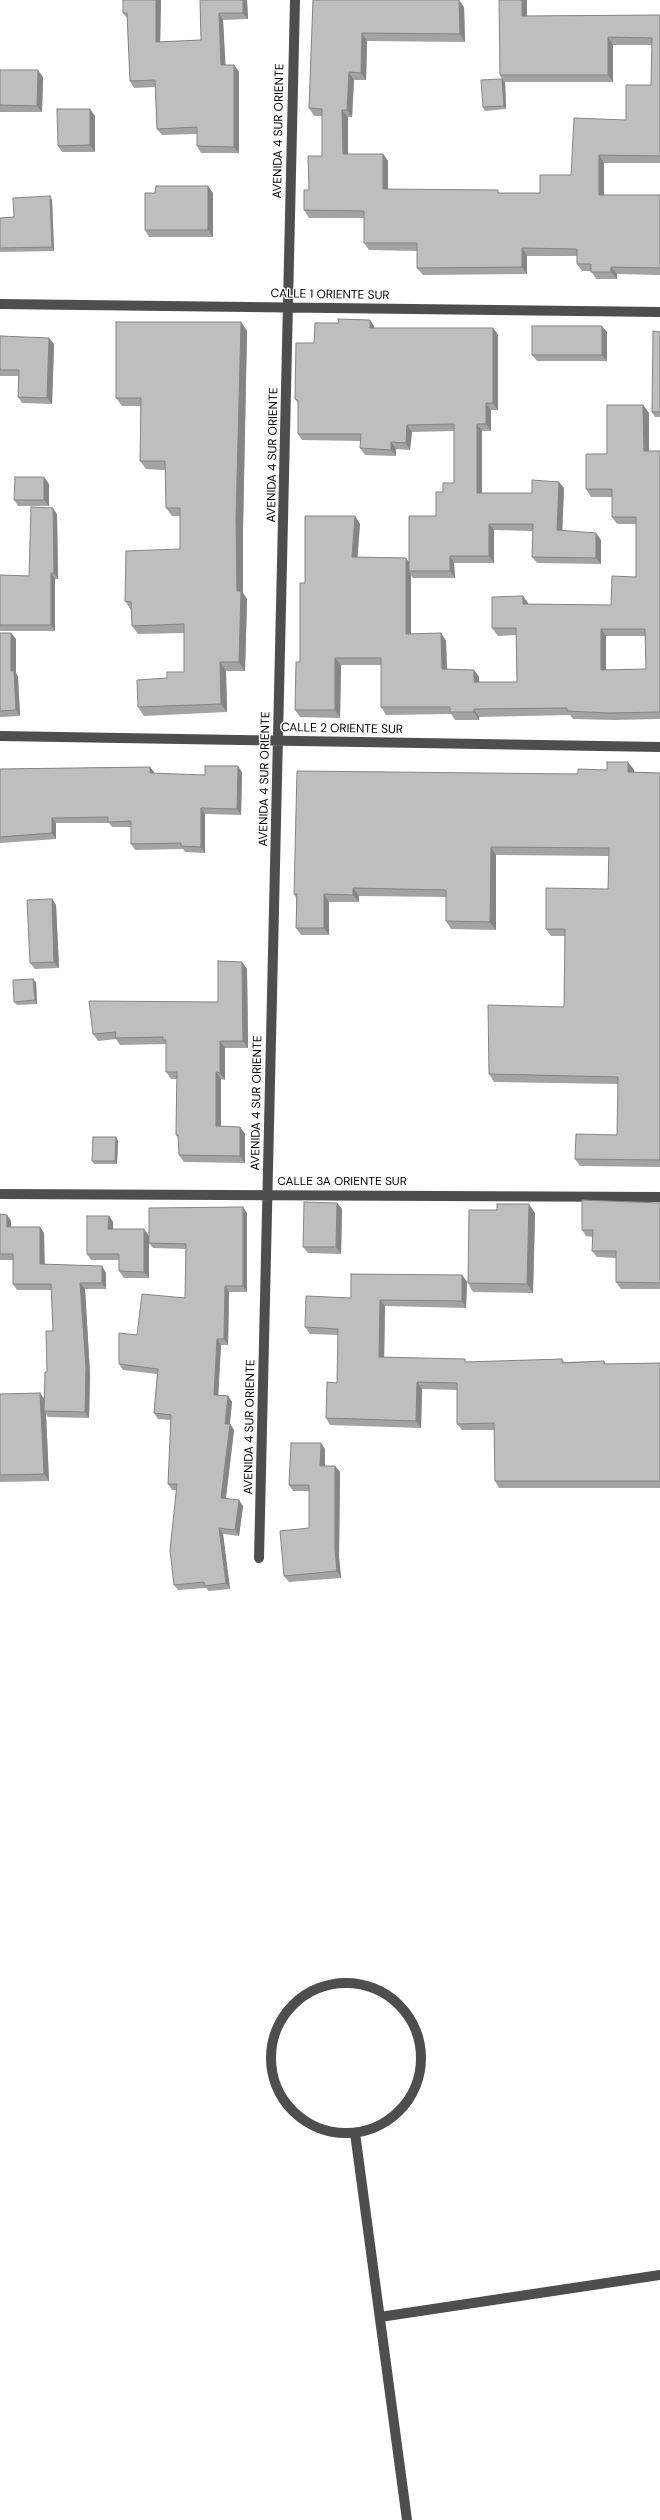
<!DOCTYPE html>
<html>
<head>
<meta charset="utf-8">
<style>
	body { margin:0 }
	canvas { display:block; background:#fff }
</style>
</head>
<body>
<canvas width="660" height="2520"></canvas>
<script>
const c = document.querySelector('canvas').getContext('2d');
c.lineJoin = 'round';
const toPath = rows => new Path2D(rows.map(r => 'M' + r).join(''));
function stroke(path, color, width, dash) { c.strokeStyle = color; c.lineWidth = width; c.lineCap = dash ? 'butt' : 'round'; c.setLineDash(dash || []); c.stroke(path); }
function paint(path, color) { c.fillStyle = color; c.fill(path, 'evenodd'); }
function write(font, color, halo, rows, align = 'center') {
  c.font = font + ' "DM Sans",sans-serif'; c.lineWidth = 3; c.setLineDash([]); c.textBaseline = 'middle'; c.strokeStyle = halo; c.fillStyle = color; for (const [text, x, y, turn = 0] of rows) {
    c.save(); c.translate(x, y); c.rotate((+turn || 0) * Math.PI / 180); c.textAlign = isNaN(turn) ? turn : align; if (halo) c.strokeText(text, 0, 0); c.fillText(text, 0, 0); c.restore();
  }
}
const minor = toPath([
	[0,304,660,312],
	[0,736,660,747],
	[0,1194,660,1197],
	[259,1558,295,0],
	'271 2058a75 75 0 1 1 150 0a75 75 0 1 1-150 0Z',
	[355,2133,407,2520],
	[380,2317,660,2275]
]);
const wall = toPath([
	[123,0,161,0,160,42,201,40,200,0,247,0,248,19,223,20,225,65,234,65,239,72,239,153,201,153,197,146,197,134,162,135,157,129,155,87,134,88,130,81,127,18,123,13],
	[313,0,464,7,465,42,367,41,366,80,354,80,352,117,348,117,348,154,383,154,388,161,388,189,500,193,540,193,571,175,626,120,651,85,652,45,613,45,613,82,505,82,506,109,485,111,483,107,502,79,500,75,527,16,660,15,660,163,604,163,604,195,660,195,660,275,617,274,617,279,596,279,591,271,582,271,577,264,577,256,527,256,527,274,423,275,417,268,417,251,369,250,364,243,364,218,309,218,304,210,309,190,322,156,322,116,314,116,309,108],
	[0,70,43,77,42,112,0,112],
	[95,116,95,152,62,152,58,146],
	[213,193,213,237,149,237,145,230],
	[52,200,54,251,0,252,0,218,14,217],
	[370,320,374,326,374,328,493,328,498,335,498,410,491,410,491,431,482,431,482,493,532,493,564,488,562,531,601,540,601,564,537,563,532,557,533,531,494,530,494,563,454,563,455,578,413,578,411,575,411,634,441,633,446,641,447,669,474,670,479,677,479,682,517,682,516,635,498,636,492,628,528,603,528,604,611,605,636,577,636,524,617,524,612,517,612,497,591,497,586,489,607,454,643,405,649,413,649,451,660,451,660,719,614,720,573,719,570,715,479,717,479,720,455,720,451,714,386,715,381,707,381,665,341,665,340,718,300,717,295,710,300,662,305,583,355,516,360,524,357,557,406,558,409,562,436,516,443,492,454,483,454,431,412,432,410,450,396,449,396,456,365,455,360,448,361,441,302,440,298,434,298,403,295,399,314,343,339,323],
	[606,636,645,636,646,669,606,670],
	[241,322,247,331,243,528,243,593,247,599,245,671,226,671,227,712,144,716,138,707,167,678,184,672,184,633,138,634,132,626,131,610,125,601,180,549,180,516,172,516,166,508,165,470,146,469,140,461,141,406,122,406,116,398],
	[607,332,607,361,537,361,532,355],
	[660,332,660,417,655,417,652,412],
	[0,336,54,344,52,404,22,403,18,397,18,376,0,376],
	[49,484,49,506,18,506,14,500],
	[57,514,58,579,55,579,55,631,0,631,0,575,29,576],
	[0,633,11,633,16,639,16,673,18,677,20,716,0,717],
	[628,762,634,770,634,772,660,773,660,1167,580,1166,575,1159,617,1135,618,1084,494,1082,489,1074,564,1007,565,936,551,936,546,929,608,889,609,856,496,855,496,930,451,929,446,921,446,897,359,896,359,902,329,902,329,935,301,935,296,928,296,898,294,894,578,774,607,770],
	[150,767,154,772,154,774,205,775,242,772,241,815,205,814,205,853,185,852,183,849,135,850,131,844,131,827,112,827,109,823,56,823,56,839,0,843,0,769],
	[52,899,56,905,59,968,35,969,30,963],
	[242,962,247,969,248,1048,225,1048,225,1080,221,1079,221,1126,240,1127,245,1134,245,1163,184,1162,179,1155,179,1138,176,1135,177,1079,171,1079,166,1072,166,1044,120,1045,116,1039,98,1041,93,1034,218,1002],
	[36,982,37,1004,17,1005,14,1002],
	[116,1137,118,1141,117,1164,94,1164,92,1161],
	[337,1203,342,1209,341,1254,308,1253,303,1247],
	[660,1203,660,1289,621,1289,616,1282,616,1258,597,1257,592,1251,593,1237,586,1236,582,1230],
	[497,1210,535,1213,533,1293,473,1292,468,1283],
	[247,1213,247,1292,229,1292,228,1345,221,1345,218,1395,228,1396,232,1402,230,1424,234,1430,226,1498,243,1506,239,1536,223,1534,230,1589,209,1591,206,1588,178,1590,174,1585,176,1490,172,1490,168,1484,171,1420,158,1419,154,1413,157,1374,123,1370,119,1364,137,1335,185,1298,186,1249,153,1248,149,1243,149,1278,124,1278,119,1271,119,1260,91,1260,87,1254,109,1216,113,1222,113,1229,149,1236],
	[0,1214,7,1215,11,1221,11,1227,40,1227,44,1233,44,1264,102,1266,106,1273,106,1289,85,1289,90,1374,89,1418,48,1417,46,1414,49,1481,0,1482,0,1394,44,1398,47,1372,53,1331,51,1290,17,1290,13,1284,13,1260,0,1260],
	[462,1275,467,1282,466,1308,385,1306,384,1357,467,1362,562,1359,564,1362,604,1361,606,1364,660,1363,660,1488,499,1488,495,1481,494,1430,462,1430,457,1424,457,1390,422,1389,421,1428,330,1425,326,1418,337,1383,338,1335,310,1334,305,1327,351,1298],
	[325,1449,325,1466,335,1466,340,1472,339,1557,341,1578,289,1582,284,1576,309,1528,309,1491,293,1491,289,1485]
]);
const shadedWall = toPath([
	[156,0,161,0,160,49,156,42],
	[243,0,247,0,248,19,243,13],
	[459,0,464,7,465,42,460,34],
	[522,0,527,0,527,24,522,16],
	[219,13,223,20,226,72,221,65],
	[362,33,367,41,366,80,361,73],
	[608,37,613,45,613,82,608,75],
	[234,65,239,72,239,153,234,147],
	[38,70,43,77,42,112,37,106],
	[349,72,354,80,352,117,347,110],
	[502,79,505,82,506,109,504,106],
	[90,109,95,116,95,152,90,145],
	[342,110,348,117,348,161,343,154],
	[383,154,388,161,388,196,383,189],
	[599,155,604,163,604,202,599,195],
	[208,186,213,193,213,237,208,230],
	[50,196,52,200,54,251,52,247],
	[522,248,527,256,527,274,522,267],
	[611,267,617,274,617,279,611,272],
	[370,320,374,326,374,335,370,328],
	[241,322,247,331,243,528,243,593,247,599,245,671,239,662,237,591,236,519],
	[602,326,607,332,607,361,602,355],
	[493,328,498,335,498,410,493,403],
	[49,338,54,344,52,404,47,398],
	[486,403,491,410,491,431,486,424],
	[643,405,649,413,649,459,644,451],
	[477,424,482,431,482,500,477,493],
	[407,425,412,432,410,450,406,443],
	[391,442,396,449,396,456,391,450],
	[44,477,49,484,49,506,44,500],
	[559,482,564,488,562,537,557,530],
	[53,508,57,514,58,579,54,573],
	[355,516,360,524,357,565,352,557],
	[489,524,494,530,494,563,489,556],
	[596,533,601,540,601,564,596,558],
	[450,556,454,563,455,578,450,571],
	[406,558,411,566,409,571,411,575,411,641,406,634],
	[51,573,55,579,55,631,51,625],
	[523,596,528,603,528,612,523,604],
	[601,629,606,636,606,677,601,670],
	[11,633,16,639,16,673,18,677,20,716,16,710,11,671],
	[441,633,446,641,447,677,442,669],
	[335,658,341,665,340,718,335,710],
	[220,662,226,671,227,712,221,704],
	[474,670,479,677,479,690,474,682],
	[474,709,479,717,479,720,474,712],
	[628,762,634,770,634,780,628,772],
	[238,766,242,772,241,815,237,809],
	[150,767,154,772,154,779,150,773],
	[201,808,205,814,205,853,201,847],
	[52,818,56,823,56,839,52,833],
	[491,847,496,855,496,930,490,922],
	[353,888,359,896,359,902,353,895],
	[324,894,329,902,329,935,324,928],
	[52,899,56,905,59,968,54,962],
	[242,962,247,969,248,1048,243,1041],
	[33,979,36,982,37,1004,35,1000],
	[220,1041,225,1048,225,1080,220,1073],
	[216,1072,221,1079,221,1133,216,1126],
	[240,1127,245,1134,245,1163,240,1156],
	[116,1137,118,1141,117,1164,115,1161],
	[337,1203,342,1209,341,1254,336,1247],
	[529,1204,535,1213,533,1293,527,1284],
	[243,1207,247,1213,247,1292,243,1286],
	[7,1215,11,1221,11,1233,7,1227],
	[109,1216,113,1222,113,1235,108,1229],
	[40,1227,44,1233,45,1270,40,1264],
	[144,1229,149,1236,149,1278,144,1272],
	[102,1266,106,1273,106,1289,102,1283],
	[462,1275,467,1282,466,1308,462,1301],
	[80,1283,85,1289,90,1374,89,1418,85,1412],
	[225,1286,229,1292,228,1345,224,1339],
	[380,1300,385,1306,384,1364,379,1357],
	[217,1339,221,1345,218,1400,214,1395],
	[417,1382,422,1389,421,1428,416,1421],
	[40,1393,45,1400,44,1411,46,1414,49,1481,44,1474],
	[228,1396,232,1402,229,1429,225,1424],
	[230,1424,234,1430,225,1504,221,1498],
	[321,1443,325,1449,325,1472,320,1466],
	[335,1466,340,1472,339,1557,341,1578,337,1571,335,1550],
	[239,1500,243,1506,239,1536,235,1530],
	[219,1528,223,1534,230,1589,226,1583]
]);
const building = toPath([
	[123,0,156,0,156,42,201,40,200,0,243,0,243,13,219,13,221,65,234,65,234,147,197,146,197,127,157,129,155,80,130,81,127,13,123,13,123,0],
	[313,0,459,0,460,34,362,33,361,73,349,72,347,110,342,110,343,154,383,154,383,189,498,190,498,193,540,193,540,175,571,175,574,118,626,120,626,85,651,85,652,38,608,37,608,75,500,75,499,0,522,0,522,16,660,15,660,156,599,155,599,195,660,195,660,268,611,267,611,272,591,272,591,264,577,264,577,249,522,248,522,267,417,268,417,243,364,243,364,211,304,210,304,190,309,190,308,156,322,156,322,109,309,108,313,0],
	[0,70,38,70,37,106,0,105,0,70],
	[502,79,504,106,483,107,481,80,502,79],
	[57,109,90,109,90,145,58,146,57,109],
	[156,186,208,186,208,230,145,230,145,193,155,193,156,186],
	[50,196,52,247,0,248,0,218,14,217,13,198,50,196],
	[338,319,370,320,370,328,493,328,493,403,486,403,486,424,477,424,477,493,532,493,532,480,559,482,557,530,596,533,596,558,532,557,533,524,489,524,489,556,450,556,450,571,409,571,409,516,436,516,436,492,443,492,443,483,454,483,454,424,407,425,406,443,391,442,391,450,360,448,361,434,298,434,298,400,295,399,296,343,314,343,315,323,339,323,338,319],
	[116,322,241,322,236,519,237,591,241,591,239,662,220,662,221,704,138,707,137,680,167,678,167,672,184,672,184,624,132,626,131,602,125,601,126,551,180,549,180,508,166,508,165,461,140,461,141,398,116,398,116,322],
	[532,326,602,326,602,355,532,355,532,326],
	[653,331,660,332,660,412,652,412,653,331],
	[0,336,49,338,47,398,18,397,19,370,0,370,0,336],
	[607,405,643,405,644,451,660,451,660,712,609,713,567,711,567,708,474,709,474,712,450,712,450,707,381,707,381,658,335,658,335,710,295,710,296,662,300,662,300,583,305,583,305,516,355,516,352,557,406,558,406,634,441,633,442,669,474,670,474,682,517,682,516,628,492,628,492,597,523,596,523,604,611,605,612,576,636,577,636,517,612,517,612,489,586,489,586,454,607,454,607,405],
	[601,629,645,629,646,669,601,670,601,629],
	[15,477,44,477,44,500,14,500,15,477],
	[31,507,53,508,54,573,51,573,51,625,0,625,0,575,29,576,31,507],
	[0,633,11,633,11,671,14,671,16,710,0,711,0,633],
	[607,762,628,762,628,772,660,773,660,1160,575,1159,576,1134,617,1135,618,1077,489,1074,488,1005,564,1007,565,929,546,929,546,888,608,889,609,848,491,847,490,922,446,921,446,890,353,888,353,895,324,894,324,928,296,928,297,894,294,894,297,771,578,774,578,769,607,770,607,762],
	[205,766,238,766,237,809,201,808,201,847,181,846,181,843,131,844,131,821,108,822,108,817,52,818,52,833,0,837,0,769,150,767,150,773,205,775,205,766],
	[52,899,54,962,30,963,27,900,52,899],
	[218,961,242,962,243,1041,220,1041,220,1073,216,1072,216,1126,240,1127,240,1156,179,1155,178,1135,176,1135,176,1129,177,1072,166,1072,166,1040,163,1040,163,1037,115,1038,116,1032,93,1034,89,1001,218,1002,218,961],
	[33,979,35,1000,14,1002,13,980,33,979],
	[93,1137,116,1137,115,1161,92,1161,93,1137],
	[582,1200,660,1203,660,1283,616,1282,616,1251,592,1251,593,1230,582,1230,582,1200],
	[304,1202,337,1203,336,1247,303,1247,304,1202],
	[497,1204,529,1204,527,1284,468,1283,469,1210,497,1210,497,1204],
	[243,1207,243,1286,225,1286,224,1339,217,1339,214,1395,228,1396,225,1424,230,1424,221,1498,239,1500,235,1530,219,1528,226,1583,205,1586,204,1582,174,1585,170,1550,177,1484,168,1484,171,1415,154,1413,158,1369,119,1364,119,1333,137,1335,142,1294,185,1298,186,1244,149,1243,149,1208,243,1207],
	[0,1214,7,1215,7,1227,40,1227,40,1264,102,1266,102,1283,80,1283,86,1368,85,1412,44,1411,45,1372,47,1372,46,1331,53,1331,51,1284,13,1284,13,1254,0,1254,0,1214],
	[87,1216,109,1216,108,1229,144,1229,144,1272,119,1271,119,1254,87,1254,87,1216],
	[351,1274,462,1275,462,1301,380,1300,379,1357,465,1359,465,1362,562,1359,562,1363,604,1361,604,1364,660,1363,660,1481,495,1481,494,1423,457,1424,457,1383,417,1382,416,1421,326,1418,327,1382,337,1383,338,1329,305,1327,306,1296,351,1298,351,1274],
	[40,1393,44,1474,0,1475,0,1394,40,1393],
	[291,1443,321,1443,320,1466,335,1466,335,1550,337,1571,284,1576,280,1531,309,1528,309,1485,289,1485,291,1443]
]);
const streetNames = [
	["AVENIDA 4 SUR ORIENTE",279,131,-89],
	["CALLE 1 ORIENTE SUR",330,295,1],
	["AVENIDA 4 SUR ORIENTE",273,455,-89],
	["CALLE 2 ORIENTE SUR",342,729,1],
	["AVENIDA 4 SUR ORIENTE",265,779,-89],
	["AVENIDA 4 SUR ORIENTE",257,1103,-89],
	["CALLE 3A ORIENTE SUR",342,1182],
	["AVENIDA 4 SUR ORIENTE",250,1427,-89]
];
stroke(minor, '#4e4e4e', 10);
paint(wall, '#a3a3a3');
paint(shadedWall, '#858585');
paint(building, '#bebebe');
stroke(building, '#858585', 1);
write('12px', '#000', '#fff', streetNames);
</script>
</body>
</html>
